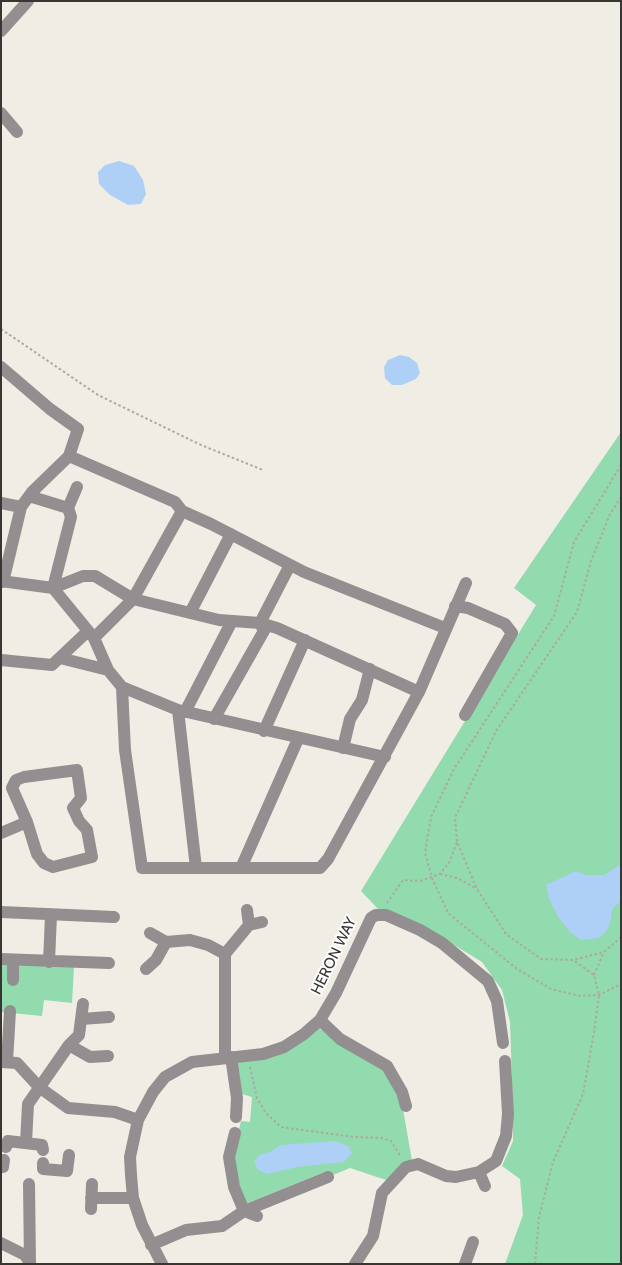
<!DOCTYPE html>
<html>
<head>
<meta charset="utf-8">
<style>
	body { margin:0 }
	#map { position:relative; width:622px; height:1265px; overflow:hidden; background:#f0ede4; font-family:Cabin,sans-serif }
	canvas { display:block }
	.frame { position:absolute; inset:0; border:2px solid #383633; pointer-events:none }
</style>
</head>
<body>
<div id="map">
<canvas width="622" height="1265"></canvas>
<div class="frame"></div>
</div>
<script>
const c = document.querySelector('canvas').getContext('2d');
c.lineJoin = 'round';
function paint(path, color) { c.fillStyle = color; c.fill(path, 'evenodd'); }
const toPath = rows => new Path2D(rows.map(r => 'M' + r).join(''));
function stroke(path, color, width, dash) { c.strokeStyle = color; c.lineWidth = width; c.lineCap = dash ? 'butt' : 'round'; c.setLineDash(dash || []); c.stroke(path); }
function write(font, color, halo, rows, align = 'center') {
  c.font = font + ' Cabin,sans-serif'; c.lineWidth = 4; c.setLineDash([]); c.textBaseline = 'middle'; c.strokeStyle = halo; c.fillStyle = color; for (const [text, x, y, turn = 0] of rows) {
    c.save(); c.translate(x, y); c.rotate((+turn || 0) * Math.PI / 180); c.textAlign = isNaN(turn) ? turn : align; if (halo) c.strokeText(text, 0, 0); c.fillText(text, 0, 0); c.restore();
  }
}
const green = toPath([
	[621,432,621,1264,505,1264,523,1215,520,1179,502,1166,513,1141,513,1113,510,1022,502,990,482,962,436,934,381,912,361,891,536,605,514,588],
	[1,962,74,966,72,1003,44,1000,42,1016,1,1012],
	[317,1027,387,1072,403,1109,412,1161,386,1180,350,1168,333,1175,324,1172,245,1204,232,1160,241,1121,250,1122,252,1097,242,1094,236,1059,249,1059]
]);
const water = toPath([
	[119,161,134,166,143,180,146,194,141,204,128,205,110,195,99,184,98,172,105,165],
	[400,355,409,357,417,363,420,373,416,379,402,385,392,385,385,378,384,367,388,360],
	[621,864,621,901,612,909,610,924,606,931,599,938,581,940,571,933,558,917,548,896,546,885,576,871,585,875,604,875],
	[335,1141,348,1146,352,1153,344,1162,297,1167,267,1174,258,1170,254,1161,261,1154,270,1152,281,1145]
]);
const path = toPath([
	[1,329,98,395,201,445,263,470],
	[621,465,574,542,554,616,454,769,431,817,425,853,432,878,448,913,517,969,551,989,580,996,599,995,621,984],
	[621,497,610,514,591,561,577,612,496,731,455,818,457,842,477,889,506,934,541,959,573,960,604,952,621,937],
	[440,874,457,878,477,889],
	[387,903,403,880,420,881,440,874,449,863,457,842],
	[594,975,604,952],
	[250,1067,257,1098,266,1113,281,1127,354,1137,382,1138,391,1141,401,1157],
	[535,1264,539,1217,553,1162,583,1094,594,1032,599,995,594,975,573,960]
]);
const minor = toPath([
	[1,31,28,1],
	[1,113,17,132],
	[1,367,50,409,78,429,69,456,32,492,21,507,3,582],
	[69,456,175,502,182,511],
	[29,496,68,508],
	[1,503,21,507],
	[1,581,53,588,94,638,108,670,122,687,125,750,142,868,320,868,328,859,419,692,466,583],
	[53,588,83,576,95,576,133,599,219,620,260,623,277,628,419,692],
	[53,588,71,517,68,508,77,487],
	[455,606,468,608,505,624,512,633,465,715],
	[190,613,231,534],
	[94,638,133,599,182,511,211,524,304,572,445,628],
	[60,658,108,670],
	[1,660,52,665,88,631],
	[122,687,178,710,385,757],
	[178,710,196,868],
	[185,712,232,621],
	[214,719,261,636,264,631,260,623,290,565],
	[264,731,305,640],
	[343,748,350,719,362,700,370,669],
	[77,770,81,798,73,808,79,821,87,830,92,857,53,867,44,863,37,854,27,822,12,788,16,780,24,777,77,770],
	[1,833,27,822],
	[241,868,298,739],
	[247,910,249,925],
	[1,912,114,917],
	[150,933,166,942,190,940,208,945,225,954,225,1057],
	[225,954,249,925,262,922],
	[1,959,109,963],
	[49,962,51,915],
	[146,969,156,960,166,942],
	[13,980,13,960],
	[81,1019,109,1017],
	[320,1020,340,1039,387,1066,402,1092,406,1106],
	[69,1045,90,1057,108,1056],
	[231,1057,237,1098,236,1117],
	[1,1062,17,1063,39,1087,68,1108,115,1112,138,1120],
	[7,1062,10,1011],
	[235,1133,229,1157,234,1187,244,1211,328,1177],
	[26,1143,28,1104,69,1045,79,1035,83,1004],
	[6,1147,8,1141,42,1145,43,1150],
	[43,1163,43,1169,67,1171,69,1155],
	[1,1167,3,1167,4,1160],
	[479,1172,485,1186],
	[29,1184,30,1264],
	[91,1198,133,1198],
	[91,1209,92,1184],
	[1,1243,25,1255,30,1263],
	[151,1245,186,1230,222,1226,244,1211,257,1216],
	[162,1264,142,1225,133,1198,131,1175,130,1157,138,1120,153,1092,165,1077,192,1062,263,1054,284,1047,304,1034,320,1020,336,993,371,918,376,915,386,915,420,930,442,943,488,981,497,1001,503,1043],
	[355,1264,373,1236,382,1193,406,1167,418,1164,446,1176,456,1177,479,1172,496,1161,506,1136,508,1114,505,1061],
	[465,1264,473,1242]
]);
const streetNames = [
	["HERON WAY",334,956,-64]
];
paint(green, '#92dbae');
paint(water, '#aed0f6');
stroke(path, '#aba9a2', 2, [2.5, 2.5]);
stroke(minor, '#938f91', 12);
write('15px', '#383633', '#fff', streetNames);
</script>
</body>
</html>
